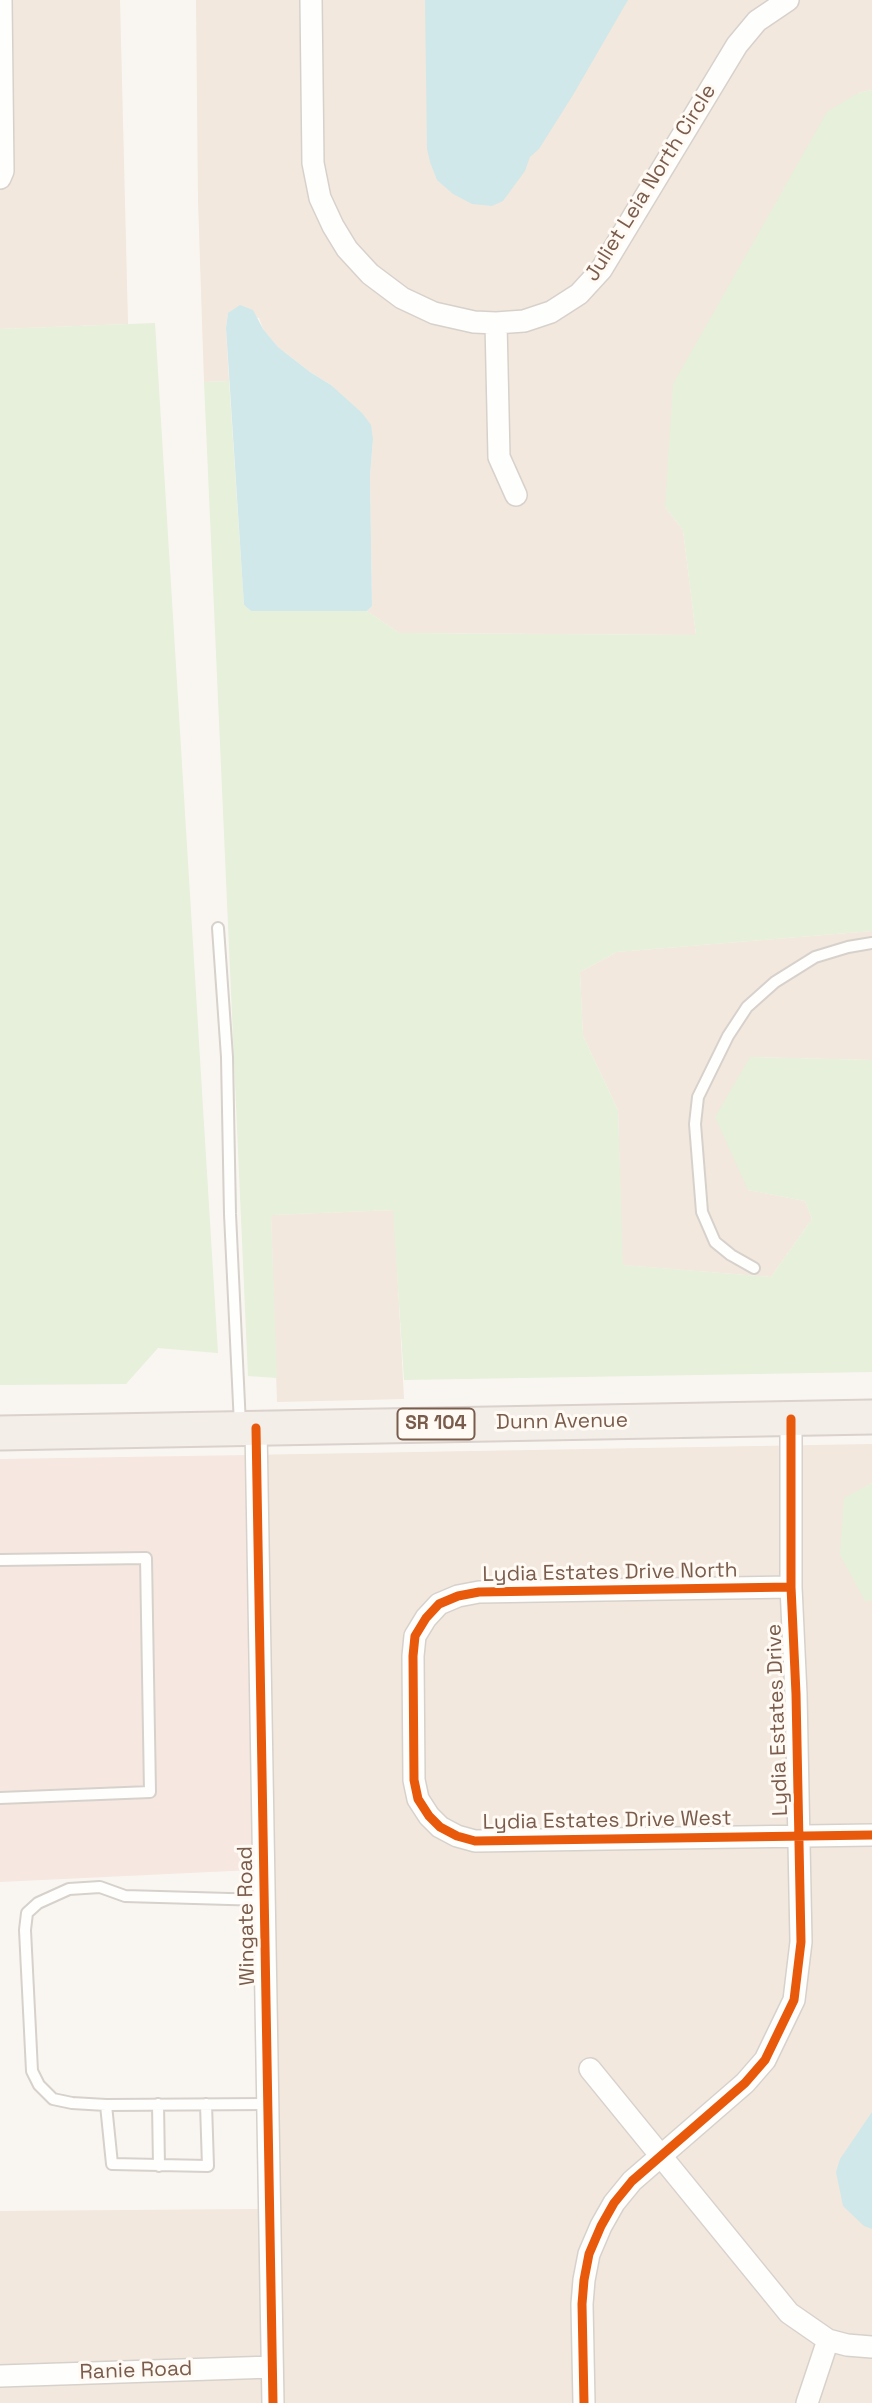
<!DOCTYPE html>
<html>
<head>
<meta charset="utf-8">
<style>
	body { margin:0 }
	canvas { display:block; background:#f9f5f0 }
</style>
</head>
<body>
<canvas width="872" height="2403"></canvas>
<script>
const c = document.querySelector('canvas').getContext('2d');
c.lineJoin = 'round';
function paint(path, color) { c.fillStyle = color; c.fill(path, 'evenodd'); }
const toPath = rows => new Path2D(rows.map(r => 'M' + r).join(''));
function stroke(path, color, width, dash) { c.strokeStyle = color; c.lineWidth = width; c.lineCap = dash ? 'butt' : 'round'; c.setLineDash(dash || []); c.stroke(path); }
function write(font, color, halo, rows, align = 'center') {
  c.font = font + ' "Space Grotesk",sans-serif'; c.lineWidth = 6; c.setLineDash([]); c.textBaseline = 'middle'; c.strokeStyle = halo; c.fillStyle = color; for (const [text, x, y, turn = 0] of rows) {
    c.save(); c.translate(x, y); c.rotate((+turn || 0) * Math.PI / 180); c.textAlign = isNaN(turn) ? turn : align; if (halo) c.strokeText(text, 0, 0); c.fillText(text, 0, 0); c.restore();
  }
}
const residential = toPath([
	[0,0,120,0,128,324,0,329],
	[196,0,872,0,872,90,858,93,665,507,683,530,696,635,399,633,367,611,372,606,370,476,373,439,331,385,310,372,278,347,263,329,259,318,228,313,226,328,229,381,204,382,198,200],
	[872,931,872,1060,750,1057,748,1190,805,1201,812,1219,771,1277,622,1265,618,1110,583,1036,580,972,617,952],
	[394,1210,404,1399,277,1402,271,1215],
	[872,1444,872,1483,844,1499,865,1601,872,1601,872,2403,0,2403,0,2211,259,2209,247,1455]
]);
const commercial = toPath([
	[247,1455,253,1870,0,1882,0,1459]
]);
const green = toPath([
	[872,90,872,931,617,952,580,972,583,1036,618,1110,623,1265,771,1277,812,1219,805,1201,748,1190,715,1117,750,1057,872,1060,872,1372,404,1380,393,1210,271,1215,277,1378,248,1376,204,382,229,381,244,605,251,611,367,611,399,633,696,635,683,530,665,507,673,384,827,112,858,93],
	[155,323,218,1353,158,1348,126,1384,0,1385,0,329],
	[872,1483,872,1601,865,1601,840,1555,844,1498]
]);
const water = toPath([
	[425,0,628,0,573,95,539,149,530,157,525,171,503,201,492,206,472,204,453,194,437,180,430,162,427,149],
	[240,305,253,310,263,329,278,347,310,372,331,385,362,413,371,425,373,439,370,476,372,606,367,611,251,611,244,605,226,328,228,313],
	[872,2112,872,2229,864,2226,843,2206,836,2172,840,2159]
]);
const lane = toPath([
	[218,928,227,1057,230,1214,240,1425],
	[754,1268,731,1255,715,1242,702,1212,695,1124,698,1097,728,1036,747,1007,775,982,815,957,848,947,872,943],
	[0,1560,146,1558,150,1792,0,1798],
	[264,1900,125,1896,100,1887,69,1889,38,1903,27,1913,25,1930,32,2071,39,2085,53,2099,72,2103,106,2105,268,2104],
	[158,2104,159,2166],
	[106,2105,112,2164,208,2166,206,2104]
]);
const street = toPath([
	[311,0,313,163,320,198,333,226,347,249,370,274,402,298,434,313,474,322,496,323,524,321,551,312,579,294,601,270,737,45,757,21,788,0],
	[0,178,3,171,1,0],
	[496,323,499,457,516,495],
	[256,1428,273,2403],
	[791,1587,479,1592,458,1596,439,1604,426,1618,415,1636,413,1656,414,1780,418,1799,429,1816,440,1827,457,1836,475,1841,872,1835],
	[590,2069,789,2313,828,2340,847,2345,872,2347],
	[0,2376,272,2367],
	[584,2403,582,2304,584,2280,589,2254,601,2226,614,2203,632,2181,745,2083,765,2060,794,2000,801,1942,796,1694,791,1587,791,1419],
	[807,2403,828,2340]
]);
const primary = toPath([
	[0,1433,872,1417]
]);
const cycleway = toPath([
	[256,1428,273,2403],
	[791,1587,479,1592,458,1596,439,1604,426,1618,415,1636,413,1656,414,1780,418,1799,429,1816,440,1827,457,1836,475,1841,872,1835],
	[584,2403,582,2304,584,2280,589,2254,601,2226,614,2203,632,2181,745,2083,765,2060,794,2000,801,1942,796,1694,791,1587,791,1419]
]);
const shields = [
	[436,1424,77]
];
const shieldNames = [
	["SR 104",436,1424]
];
const streetNames = [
	["Juliet Leia North Circle",651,183,-58],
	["Dunn Avenue",562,1422,-1],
	["Lydia Estates Drive North",610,1573,-1],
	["Lydia Estates Drive",778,1720,-92],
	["Lydia Estates Drive West",607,1821,-1],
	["Wingate Road",247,1916,-91],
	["Ranie Road",136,2371,-2]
];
paint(residential, '#f2e8de');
paint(commercial, '#f6e8e1');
paint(green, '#e7f0db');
paint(water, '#d0e8ea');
stroke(lane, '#d7d1cb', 14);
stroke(street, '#d7d1cb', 24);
stroke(primary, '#dad1cc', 37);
stroke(lane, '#fefefd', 10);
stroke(street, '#fefefd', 21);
stroke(primary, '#f3eee8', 33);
stroke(cycleway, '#e8590c', 9);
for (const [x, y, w] of shields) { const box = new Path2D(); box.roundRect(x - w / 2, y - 15.5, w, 31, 5); c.fillStyle = '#fffaf3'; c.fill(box); stroke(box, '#7a5c4d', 2); }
write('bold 19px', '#7a5c4d', null, shieldNames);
write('21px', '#7a5c4d', '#fffaf3', streetNames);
</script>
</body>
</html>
